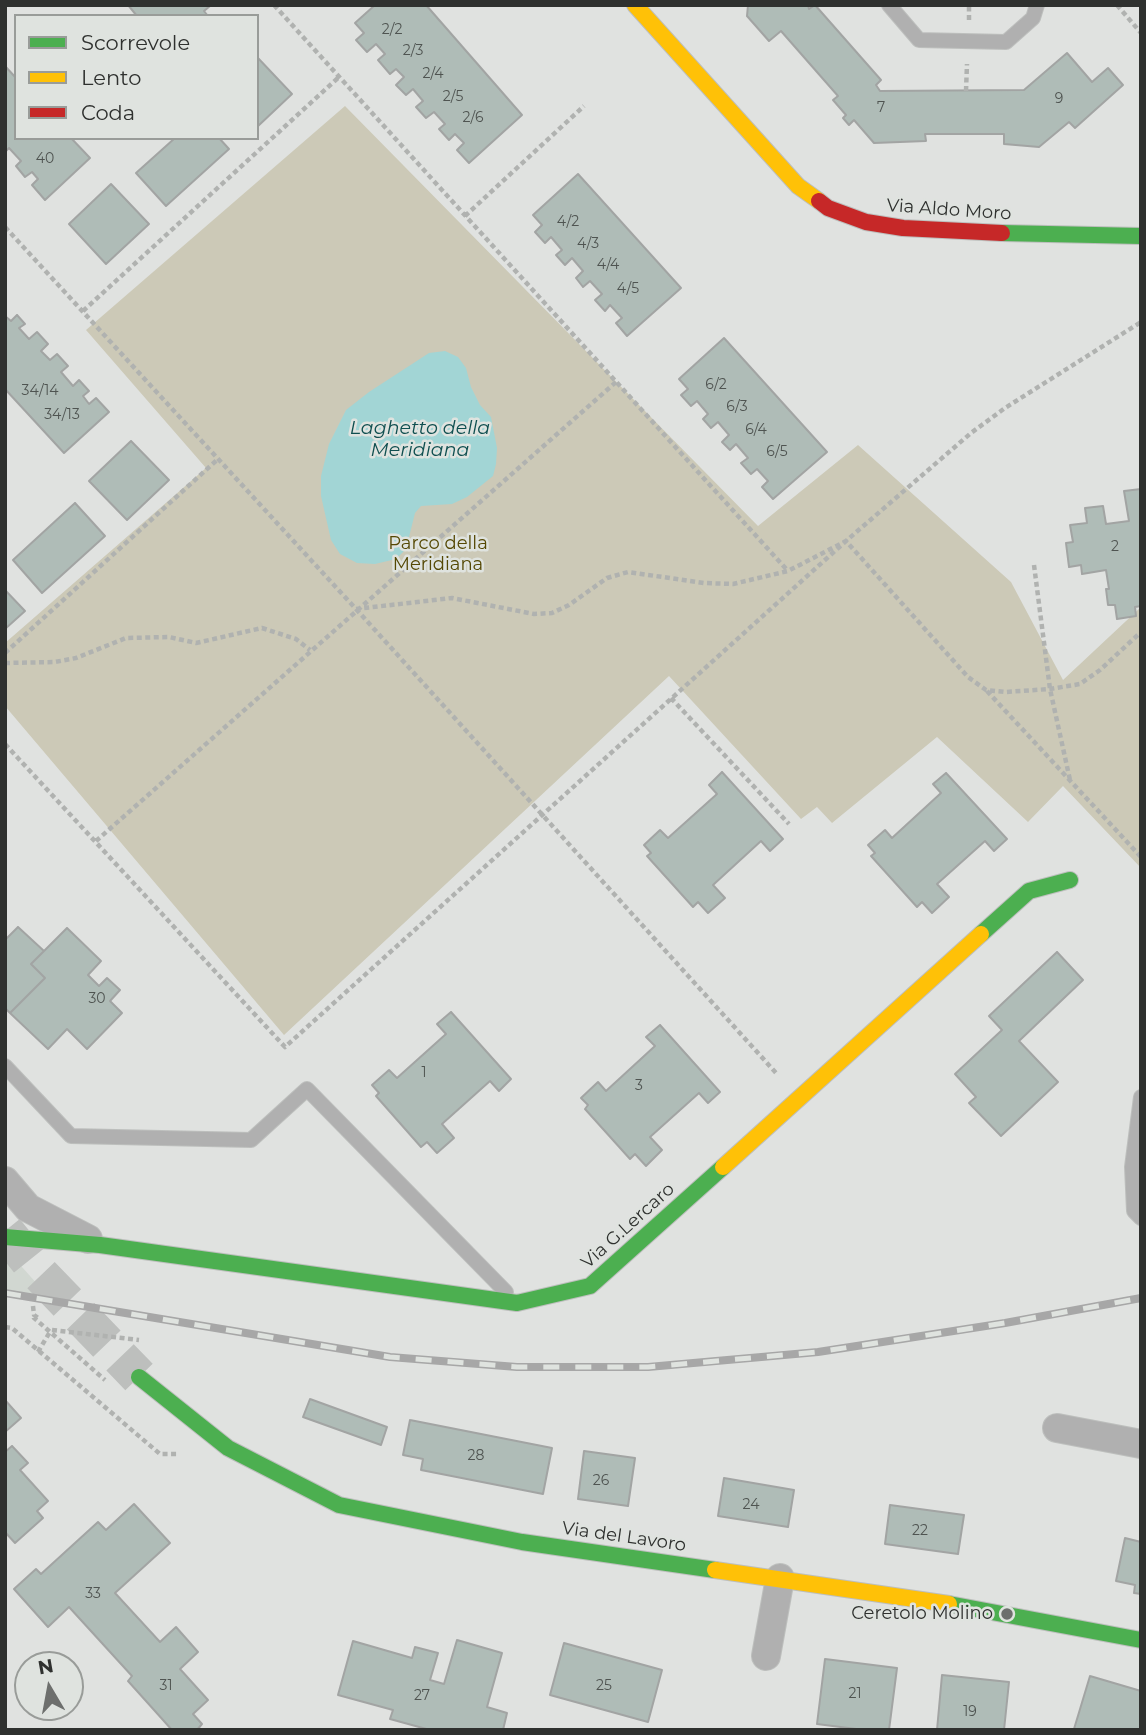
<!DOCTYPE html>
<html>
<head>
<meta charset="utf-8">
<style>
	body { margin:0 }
	#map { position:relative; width:1146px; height:1735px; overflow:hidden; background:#e0e2e0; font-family:Montserrat,sans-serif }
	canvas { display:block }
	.frame { position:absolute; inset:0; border:7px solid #2f312f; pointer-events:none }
	.legend { position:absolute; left:14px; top:14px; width:245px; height:126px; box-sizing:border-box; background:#dfe3df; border:2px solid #999c99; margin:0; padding:9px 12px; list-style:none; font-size:21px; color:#2f312f }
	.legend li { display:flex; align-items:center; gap:14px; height:35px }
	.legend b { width:35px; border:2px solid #999c99 }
	.north { position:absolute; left:14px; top:1651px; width:70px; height:70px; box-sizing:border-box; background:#dfe3df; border:2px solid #999c99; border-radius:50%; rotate:350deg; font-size:19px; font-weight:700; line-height:28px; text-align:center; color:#2f312f }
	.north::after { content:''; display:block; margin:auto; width:24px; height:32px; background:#6d6f6d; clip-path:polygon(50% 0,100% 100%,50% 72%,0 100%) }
</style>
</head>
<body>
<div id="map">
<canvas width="1146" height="1735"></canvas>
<div class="frame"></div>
<ul class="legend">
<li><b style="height:9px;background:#4caf50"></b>Scorrevole</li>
<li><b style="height:9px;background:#ffc107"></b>Lento</li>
<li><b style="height:9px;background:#c62828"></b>Coda</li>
</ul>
<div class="north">N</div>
</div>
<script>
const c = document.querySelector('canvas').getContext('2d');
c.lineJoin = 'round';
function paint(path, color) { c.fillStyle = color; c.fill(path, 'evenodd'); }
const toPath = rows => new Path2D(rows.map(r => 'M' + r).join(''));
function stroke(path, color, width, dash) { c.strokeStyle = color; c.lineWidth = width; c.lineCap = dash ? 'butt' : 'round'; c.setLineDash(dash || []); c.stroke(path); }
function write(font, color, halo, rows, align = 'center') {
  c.font = font + ' Montserrat,sans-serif'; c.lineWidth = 5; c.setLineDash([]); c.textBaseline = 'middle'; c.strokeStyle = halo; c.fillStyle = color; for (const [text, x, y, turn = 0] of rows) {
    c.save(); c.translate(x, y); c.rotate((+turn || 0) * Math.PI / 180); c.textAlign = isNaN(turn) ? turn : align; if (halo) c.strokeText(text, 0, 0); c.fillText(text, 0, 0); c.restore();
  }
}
const built = toPath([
	[5,1248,56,1305,5,1295]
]);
const green = toPath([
	[345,106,758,526,858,445,1011,582,1063,680,1141,607,1141,868,1063,786,1028,822,937,737,832,823,817,807,801,819,669,676,284,1035,5,706,5,643,206,468,86,330]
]);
const water = toPath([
	[445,351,458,357,466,368,471,387,480,405,491,417,497,448,496,464,493,476,467,497,452,504,421,506,415,513,406,549,396,559,375,564,357,563,340,554,331,540,321,496,321,476,329,444,346,410,369,392,429,353]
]);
const building = toPath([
	[128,5,209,5,210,6,204,11,208,16,137,16,128,5],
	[375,5,426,5,522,115,469,163,457,150,464,143,455,134,449,140,439,129,445,124,434,112,426,118,416,107,423,101,413,89,406,95,396,85,404,77,396,69,390,74,378,60,385,54,376,44,367,52,356,40,364,33,355,23,375,5],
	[748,5,808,5,809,9,815,5,881,80,876,85,880,91,1024,90,1067,53,1092,82,1108,68,1123,85,1075,128,1069,122,1039,147,1004,144,1004,134,925,134,926,141,874,143,854,120,849,125,843,118,846,115,833,100,838,96,781,31,769,41,747,16,748,5],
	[257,57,292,94,257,127,257,57],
	[5,66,16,78,16,138,71,138,90,158,45,200,32,185,38,179,32,172,25,177,16,166,21,161,9,148,5,152,5,66],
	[175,138,219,138,229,149,166,206,136,173,175,138],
	[578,174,681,288,627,336,616,323,622,318,610,305,605,311,595,300,602,294,590,281,583,287,576,278,583,271,572,258,565,265,556,255,562,250,551,237,545,243,535,232,542,225,533,215,578,174],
	[111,184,149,224,106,264,69,224,111,184],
	[17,315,25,324,19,328,29,339,37,332,48,344,41,351,50,360,57,354,68,366,61,372,73,386,79,380,89,391,83,396,89,404,96,398,109,412,64,453,5,389,5,316,11,321,17,315],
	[724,338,827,452,773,499,762,487,768,481,757,469,751,474,741,463,748,458,736,444,730,450,722,442,729,435,718,422,711,428,703,419,708,414,697,401,691,406,681,395,688,389,679,379,724,338],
	[131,441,169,480,127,520,89,481,131,441],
	[1141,489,1141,606,1135,607,1136,616,1117,619,1115,605,1108,605,1106,589,1109,589,1106,570,1082,574,1081,565,1069,567,1066,543,1073,542,1070,525,1087,523,1085,508,1103,506,1106,524,1129,521,1124,491,1141,489],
	[75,503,105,536,42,593,13,560,75,503],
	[5,590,25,611,5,629,5,590],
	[722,772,783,839,770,851,761,841,713,885,725,898,708,913,698,902,693,907,647,856,651,853,644,845,660,830,668,838,717,794,709,785,722,772],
	[946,773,1007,839,994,851,985,841,937,884,949,897,932,913,922,902,917,907,871,856,875,853,868,845,885,830,892,838,941,793,933,784,946,773],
	[18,927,44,951,31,964,45,978,10,1013,5,1008,5,940,18,927],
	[67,928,101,961,88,975,99,986,107,978,120,990,110,1001,122,1013,87,1049,67,1029,48,1049,10,1013,45,978,31,964,67,928],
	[1057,952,1083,980,1019,1041,1058,1082,1001,1136,969,1103,976,1097,955,1074,1002,1030,989,1016,1057,952],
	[451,1012,511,1079,499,1091,490,1081,442,1124,454,1138,437,1153,427,1142,421,1147,376,1096,379,1093,372,1085,389,1070,397,1078,446,1034,437,1024,451,1012],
	[660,1025,720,1092,708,1103,699,1093,650,1137,662,1150,646,1166,635,1154,630,1159,585,1109,588,1105,581,1098,598,1082,606,1091,655,1046,646,1037,660,1025],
	[310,1399,387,1427,381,1445,303,1417,310,1399],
	[5,1400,21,1418,5,1432,5,1400],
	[410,1420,552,1448,543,1494,421,1470,423,1459,403,1455,410,1420],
	[12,1446,28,1463,20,1470,48,1501,37,1511,43,1518,15,1543,5,1532,5,1452,12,1446],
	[584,1451,635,1458,628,1506,578,1499,584,1451],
	[724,1478,794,1490,788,1527,718,1516,724,1478],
	[134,1504,170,1543,115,1593,160,1642,176,1627,198,1652,180,1669,208,1700,193,1714,202,1724,197,1730,172,1730,128,1681,132,1676,69,1607,48,1627,14,1589,36,1569,41,1574,98,1522,106,1530,134,1504],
	[890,1505,964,1515,958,1554,885,1544,890,1505],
	[1125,1538,1141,1542,1141,1594,1134,1593,1135,1585,1116,1581,1125,1538],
	[457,1640,502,1653,487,1707,507,1713,503,1730,430,1730,390,1719,393,1710,338,1695,353,1641,412,1658,415,1647,438,1653,430,1680,444,1684,457,1640],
	[564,1643,662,1670,648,1722,550,1695,564,1643],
	[825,1659,897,1668,889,1730,864,1730,817,1724,825,1659],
	[942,1675,1009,1682,1004,1730,937,1730,942,1675],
	[1090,1676,1141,1691,1141,1730,1074,1729,1090,1676]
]);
const secondaryTunnel = toPath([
	[5,1231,38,1272,139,1377]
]);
const path = toPath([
	[274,5,788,571],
	[1117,5,1141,33],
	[969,20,969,5],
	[966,91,967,64],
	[465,216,584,106],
	[5,227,356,609,452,598,534,614,552,613,569,605,607,578,628,572,704,583,733,584,788,571,846,541,971,433,1005,408,1141,322],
	[83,311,339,77],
	[1034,565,1050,689,1070,780],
	[356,609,777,1074],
	[5,653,218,459],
	[5,663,55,662,76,658,126,638,169,637,196,643,262,628,296,639,310,650],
	[987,691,1141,857],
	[671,698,789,824],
	[5,744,285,1047,846,541,968,677,986,690,1006,692,1050,689,1080,684,1100,670,1141,632],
	[96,841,616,382],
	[33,1306,34,1315,38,1318],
	[33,1317,105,1380],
	[5,1327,12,1328,160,1454,179,1454],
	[52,1330,139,1340],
	[38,1352,51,1330]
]);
const lane = toPath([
	[889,5,919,40,1006,42,1033,18,1037,5],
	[5,1066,71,1136,251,1140,307,1089,506,1292],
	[1141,1097,1132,1167,1134,1211,1141,1218]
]);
const street = toPath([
	[5,1181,28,1208,88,1239],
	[1057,1428,1141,1444],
	[766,1656,780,1578]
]);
const fast = toPath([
	[1002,233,1141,236],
	[981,934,1029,891,1070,880],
	[5,1237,100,1245,517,1303,590,1286,723,1167],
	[139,1377,228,1448,339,1505,522,1542,715,1570],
	[949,1604,1141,1640]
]);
const slow = toPath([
	[635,5,798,186,819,201],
	[723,1167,981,934],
	[715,1570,949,1604]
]);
const jam = toPath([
	[819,201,828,208,866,222,903,228,1002,233]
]);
const rail = toPath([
	[5,1293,390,1357,517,1367,648,1367,818,1352,1005,1323,1141,1298]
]);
const markers = [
	[1007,1614,7,"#6d6f6d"]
];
const numberNames = [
	["2/2",392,30],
	["2/3",413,51],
	["2/4",433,74],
	["2/5",453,97],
	["9",1059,99],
	["7",881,108],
	["2/6",473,118],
	["40",45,159],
	["4/2",568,222],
	["4/3",588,244],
	["4/4",608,265],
	["4/5",628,289],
	["6/2",716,385],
	["34/14",40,391],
	["6/3",737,407],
	["34/13",62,415],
	["6/4",756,430],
	["6/5",777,452],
	["2",1115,547],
	["30",97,999],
	["1",424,1073],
	["3",639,1086],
	["28",476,1456],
	["26",601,1481],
	["24",751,1505],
	["22",920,1531],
	["33",93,1594],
	["31",166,1686],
	["25",604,1686],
	["21",855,1694],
	["27",422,1696],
	["19",970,1712]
];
const streetNames = [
	["Via Aldo Moro",949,210,4],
	["Via G.Lercaro",628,1226,-42],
	["Via del Lavoro",624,1537,8]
];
const parkNames = [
	["Parco della",438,544],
	["Meridiana",438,565]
];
const poiNames = [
	["Ceretolo Molino",993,1614]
];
const waterNames = [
	["Laghetto della",420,428],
	["Meridiana",420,450]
];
paint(built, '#d1d7d1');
paint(green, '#ccc9b7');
paint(water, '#a2d5d5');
paint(building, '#afbcb7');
stroke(building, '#a2a4a3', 2);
stroke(secondaryTunnel, '#bdbfbd', 38, [38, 19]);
stroke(lane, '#bdbfbd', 16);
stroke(street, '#bdbfbd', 30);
stroke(fast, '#bdbfbd', 18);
stroke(slow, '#bdbfbd', 18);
stroke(jam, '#bdbfbd', 18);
stroke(path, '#b0b2b0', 4.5, [5, 3.5]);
stroke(lane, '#b0b0b0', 14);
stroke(street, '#b0b0b0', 28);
stroke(fast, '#4caf50', 16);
stroke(slow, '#ffc107', 16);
stroke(jam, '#c62828', 16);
stroke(rail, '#a7a7a7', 8);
stroke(rail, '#dfe3df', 5, [16]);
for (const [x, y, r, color] of markers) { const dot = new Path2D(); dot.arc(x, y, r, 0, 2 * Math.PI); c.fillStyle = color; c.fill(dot); stroke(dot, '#dfe3df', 2.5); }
write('14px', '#4f5451', null, numberNames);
write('18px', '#2f312f', '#dfe3df', streetNames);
write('18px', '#554804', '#dfe3df', parkNames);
write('18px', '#2f312f', '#dfe3df', poiNames, 'right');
write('italic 19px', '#0f4f50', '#dfe3df', waterNames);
</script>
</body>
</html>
